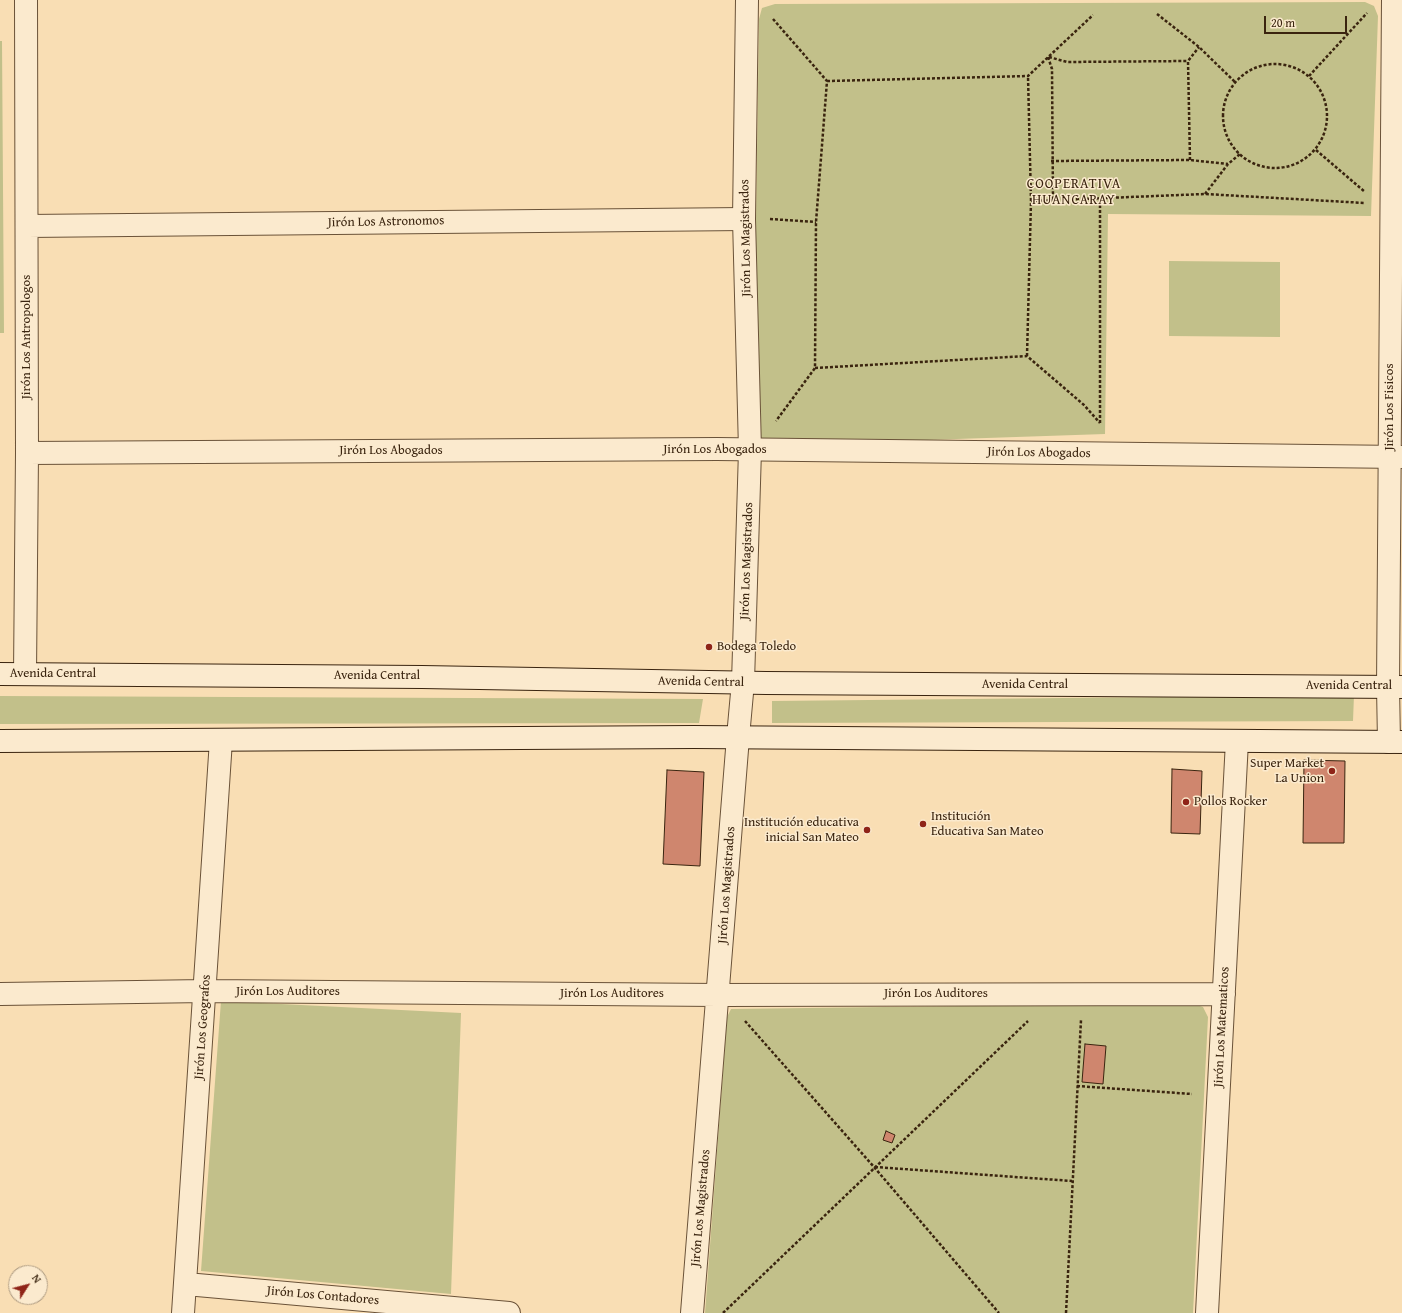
<!DOCTYPE html>
<html>
<head>
<meta charset="utf-8">
<style>
	body { margin:0 }
	#map { position:relative; width:1402px; height:1313px; overflow:hidden; background:#f9deb4; font-family:"Gentium Book Plus",serif }
	canvas { display:block }
	.north { position:absolute; left:8px; top:1265px; width:40px; height:40px; box-sizing:border-box; background:#fbeace; border:1px solid #ae9b82; border-radius:50%; rotate:54deg; font-size:11px; font-weight:700; line-height:16px; text-align:center; color:#3a240f }
	.north::after { content:''; display:block; margin:auto; width:14px; height:18px; background:#8f2418; clip-path:polygon(50% 0,100% 100%,50% 72%,0 100%) }
	.scale { position:absolute; left:1264px; top:16px; width:83px; height:18px; box-sizing:border-box; border:2px solid #3a240f; border-top:0; padding-left:5px; font-size:12px; line-height:14px; white-space:nowrap; color:#3a240f; -webkit-text-stroke:3px #fbeace; paint-order:stroke }
</style>
</head>
<body>
<div id="map">
<canvas width="1402" height="1313"></canvas>
<div class="north">N</div>
<div class="scale">20 m</div>
</div>
<script>
const c = document.querySelector('canvas').getContext('2d');
c.lineJoin = 'round';
function paint(path, color) { c.fillStyle = color; c.fill(path, 'evenodd'); }
const toPath = rows => new Path2D(rows.map(r => 'M' + r).join(''));
function stroke(path, color, width, dash) { c.strokeStyle = color; c.lineWidth = width; c.lineCap = dash ? 'butt' : 'round'; c.setLineDash(dash || []); c.stroke(path); }
function write(font, color, halo, rows, align = 'center') {
  c.font = font + ' "Gentium Book Plus",serif'; c.lineWidth = 3; c.setLineDash([]); c.textBaseline = 'middle'; c.strokeStyle = halo; c.fillStyle = color; for (const [text, x, y, turn = 0] of rows) {
    c.save(); c.translate(x, y); c.rotate((+turn || 0) * Math.PI / 180); c.textAlign = isNaN(turn) ? turn : align; if (halo) c.strokeText(text, 0, 0); c.fillText(text, 0, 0); c.restore();
  }
}
const green = toPath([
	[1365,2,1374,6,1378,16,1371,216,1108,214,1105,434,779,445,765,444,756,434,753,415,759,19,762,8,775,4],
	[0,41,2,41,4,333,0,333],
	[1169,261,1280,262,1280,337,1169,336],
	[1354,695,1353,721,772,723,772,701],
	[0,696,703,699,699,723,0,724],
	[221,1001,461,1013,451,1294,201,1271],
	[1191,1003,1203,1007,1208,1017,1193,1313,705,1313,727,1017,731,1009]
]);
const building = toPath([
	[1304,760,1345,761,1344,843,1303,843,1304,760],
	[1172,769,1202,771,1200,834,1171,833,1172,769],
	[667,770,704,772,700,866,663,864,667,770],
	[1085,1044,1106,1046,1103,1084,1082,1082,1085,1044],
	[886,1131,895,1135,892,1143,883,1140,886,1131]
]);
const path = toPath([
	[1157,14,1199,47,1235,82],
	[773,19,827,81,816,222,815,368,776,421],
	[1048,57,1052,69,1053,201],
	[1049,57,1067,62,1188,61],
	'1223 116a52 52 0 1 1 104 0a52 52 0 1 1-104 0Z',
	[1309,76,1367,13],
	[827,81,1028,76,1093,15],
	[1316,150,1365,192],
	[1190,160,1188,61,1199,47],
	[1051,161,1190,160,1228,164],
	[1205,194,1228,164,1240,154],
	[1031,201,1205,194,1365,203],
	[770,219,816,222],
	[1027,356,1031,201,1028,76],
	[815,368,1027,356,1084,405,1100,423],
	[1100,423,1100,199],
	[745,1021,874,1167,999,1313],
	[1077,1086,1192,1094],
	[875,1167,1072,1181],
	[723,1313,1028,1021],
	[1066,1313,1081,1020]
]);
const minor = toPath([
	[27,226,744,219],
	[27,453,717,449,1402,457],
	[25,674,27,453,26,0],
	[0,994,205,991,718,995,1224,994],
	[186,1284,509,1313],
	[183,1313,221,740],
	[692,1313,738,737],
	[1207,1313,1237,741]
]);
const tertiary = toPath([
	[738,737,743,682,750,450,744,219,747,0],
	[1389,742,1388,687,1393,0]
]);
const secondary = toPath([
	[0,674,422,677,766,683,1402,687],
	[0,741,694,737,1402,742]
]);
const markers = [
	[709,647,4,"#8f2418"],
	[1332,771,4,"#8f2418"],
	[1186,802,4,"#8f2418"],
	[923,824,4,"#8f2418"],
	[867,830,4,"#8f2418"]
];
const streetNames = [
	["Jirón Los Astronomos",386,222,-1],
	["Jirón Los Magistrados",746,238,-91],
	["Jirón Los Antropologos",27,337,-90],
	["Jirón Los Fisicos",1390,407,-90],
	["Jirón Los Abogados",715,450],
	["Jirón Los Abogados",391,451],
	["Jirón Los Abogados",1039,453,1],
	["Jirón Los Magistrados",747,561,-88],
	["Avenida Central",53,674],
	["Avenida Central",377,676],
	["Avenida Central",701,682,1],
	["Avenida Central",1025,685],
	["Avenida Central",1349,686],
	["Jirón Los Magistrados",727,885,-86],
	["Jirón Los Auditores",288,992],
	["Jirón Los Auditores",612,994],
	["Jirón Los Auditores",936,994],
	["Jirón Los Geografos",203,1027,-86],
	["Jirón Los Matematicos",1222,1027,-87],
	["Jirón Los Magistrados",701,1208,-85],
	["Jirón Los Contadores",323,1296,5]
];
const poiNames = [
	["Bodega Toledo",717,647],
	["Super Market",1324,764,"right"],
	["La Union",1324,779,"right"],
	["Pollos Rocker",1194,802],
	["Institución",931,817],
	["Educativa San Mateo",931,832],
	["Institución educativa",859,823,"right"],
	["inicial San Mateo",859,838,"right"]
];
const neighbourhoodNames = [
	["COOPERATIVA",1074,184],
	["HUANCARAY",1074,200]
];
paint(green, '#c2c08a');
paint(building, '#cf866e');
stroke(building, '#3a240f', 1);
stroke(minor, '#6a5238', 24);
stroke(tertiary, '#6a5238', 24);
stroke(secondary, '#3a240f', 24);
stroke(path, '#3a240f', 2.5, [3, 2]);
stroke(minor, '#fbeace', 22);
stroke(tertiary, '#fbeace', 22);
stroke(secondary, '#fbeace', 22);
for (const [x, y, r, color] of markers) { const dot = new Path2D(); dot.arc(x, y, r, 0, 2 * Math.PI); c.fillStyle = color; c.fill(dot); stroke(dot, '#fbeace', 1.5); }
write('13px', '#3a240f', '#fbeace', streetNames);
write('13px', '#3a240f', '#fbeace', poiNames, 'left');
c.letterSpacing = '1px';
write('14px', '#3a240f', '#fbeace', neighbourhoodNames);
c.letterSpacing = '0px';
</script>
</body>
</html>
